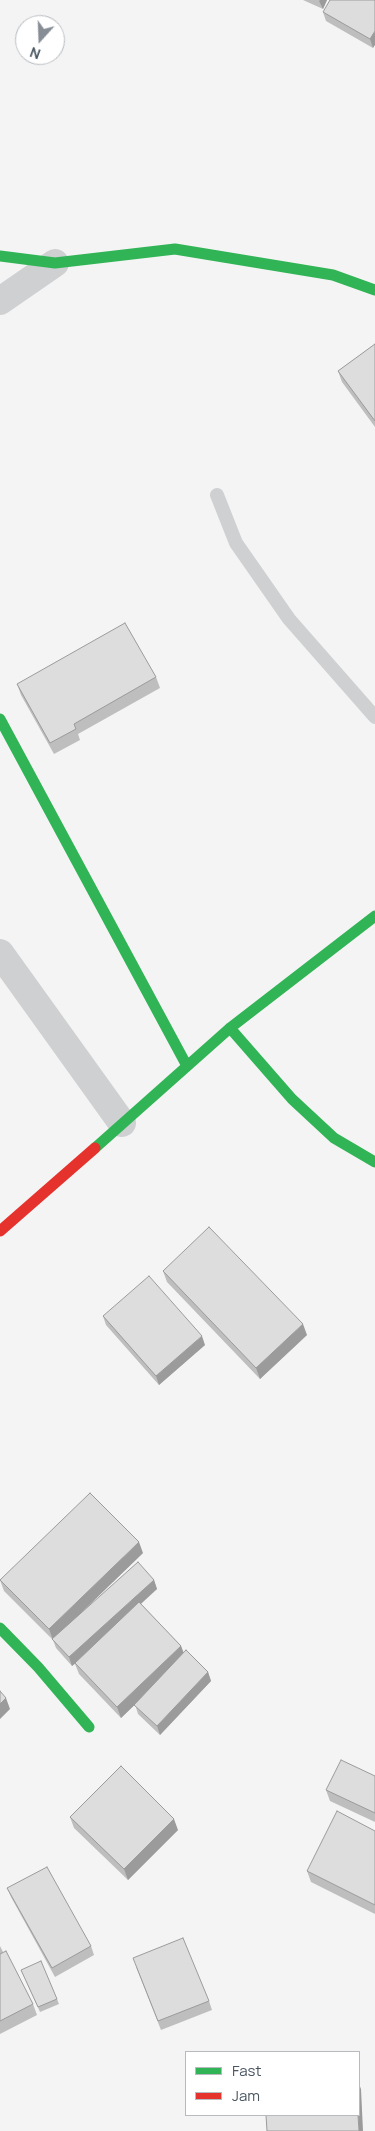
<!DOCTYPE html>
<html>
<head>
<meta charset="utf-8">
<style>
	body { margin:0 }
	#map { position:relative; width:375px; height:2131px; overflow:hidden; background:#f4f4f4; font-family:Manrope,sans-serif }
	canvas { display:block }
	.legend { position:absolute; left:185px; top:2051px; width:175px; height:65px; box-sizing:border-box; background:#fff; border:1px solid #b7bbc0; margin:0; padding:6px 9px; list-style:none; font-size:15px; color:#4a5661 }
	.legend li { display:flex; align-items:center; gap:10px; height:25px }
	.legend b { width:25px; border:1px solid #b7bbc0 }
	.north { position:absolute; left:15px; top:15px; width:50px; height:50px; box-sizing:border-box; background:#fff; border:1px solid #b7bbc0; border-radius:50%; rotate:200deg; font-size:14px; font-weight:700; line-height:20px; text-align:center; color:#4a5661 }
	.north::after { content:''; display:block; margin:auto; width:18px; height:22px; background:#868d94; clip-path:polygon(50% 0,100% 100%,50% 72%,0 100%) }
</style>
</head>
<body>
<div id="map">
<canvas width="375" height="2131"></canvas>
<ul class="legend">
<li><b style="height:6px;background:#30b455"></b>Fast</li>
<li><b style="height:6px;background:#e5322d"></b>Jam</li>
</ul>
<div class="north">N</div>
</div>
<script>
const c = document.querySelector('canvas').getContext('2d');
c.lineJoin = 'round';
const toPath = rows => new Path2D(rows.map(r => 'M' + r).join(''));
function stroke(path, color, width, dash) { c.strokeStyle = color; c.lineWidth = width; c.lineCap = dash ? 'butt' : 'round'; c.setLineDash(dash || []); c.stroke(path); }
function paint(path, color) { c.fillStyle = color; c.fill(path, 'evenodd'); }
const lane = toPath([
	[217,495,236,543,289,619,375,717]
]);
const street = toPath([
	[0,301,55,263],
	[0,953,122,1123]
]);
const fast = toPath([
	[0,256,55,263,175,249,333,275,375,290],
	[0,719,187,1066],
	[230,1028,292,1099,334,1138,375,1162],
	[95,1148,230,1028,375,916],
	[0,1628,38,1667,89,1727]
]);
const jam = toPath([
	[0,1231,95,1148]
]);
const wall = toPath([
	[303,0,327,0,323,9],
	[375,0,373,48,326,21,323,12],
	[375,344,375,427,342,382,338,371],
	[156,677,160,688,78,734,80,740,54,754,21,695,17,684],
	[163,1271,307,1335,260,1379,167,1282],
	[103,1316,205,1345,159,1385,106,1325],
	[143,1553,84,1610,154,1580,157,1589,141,1604,181,1646,184,1653,208,1672,211,1681,160,1735,138,1714,135,1704,121,1718,79,1674,75,1664,72,1666,56,1648,53,1640,4,1591,0,1580],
	[375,1776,375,1822,330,1801,326,1790],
	[70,1817,178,1830,128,1880,74,1828],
	[375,1831,375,1914,311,1882,307,1871],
	[7,1888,91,1946,94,1955,55,1977,11,1897],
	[0,1946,3,1952,33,2004,37,2015,0,2034],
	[136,1967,209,2001,212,2010,161,2030],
	[21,1970,57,1999,59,2004,40,2012]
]);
const shadedWall = toPath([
	[320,0,327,0,323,9,319,1],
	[375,31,375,45,373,48,370,39],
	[303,1324,307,1335,260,1379,256,1368],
	[202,1336,205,1345,159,1385,156,1376],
	[139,1542,143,1553,53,1640,49,1629],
	[154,1580,157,1589,72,1666,69,1657],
	[181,1646,185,1657,121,1718,117,1707],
	[208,1672,211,1681,160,1735,157,1726],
	[6,1698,10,1709,0,1719,0,1704],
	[174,1819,178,1830,128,1880,124,1869],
	[359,2084,361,2089,363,2131,359,2131,358,2115]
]);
const building = toPath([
	[330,0,375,0,375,31,370,39,323,12,330,0],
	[375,344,375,421,338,371,375,344],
	[125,623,156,677,74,724,76,729,50,743,17,684,125,623],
	[209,1227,303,1324,256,1368,163,1271,209,1227],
	[149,1276,202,1336,156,1376,103,1316,149,1276],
	[90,1493,139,1542,49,1629,0,1580,90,1493],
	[138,1562,154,1580,69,1657,52,1639,138,1562],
	[139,1602,181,1646,117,1707,75,1663,139,1602],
	[186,1650,208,1672,157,1726,134,1705,186,1650],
	[0,1691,6,1698,0,1704,0,1691],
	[341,1760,375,1776,375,1813,326,1790,341,1760],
	[121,1766,174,1819,124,1869,70,1817,121,1766],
	[337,1811,375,1831,375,1905,307,1871,337,1811],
	[47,1867,91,1946,52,1968,7,1888,47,1867],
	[183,1938,209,2001,158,2021,133,1958,183,1938],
	[6,1951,33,2004,0,2021,0,1954,6,1951],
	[41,1961,57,1999,38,2007,21,1970,41,1961],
	[266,2115,358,2115,359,2131,267,2131,266,2115]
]);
stroke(lane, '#ced0d2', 14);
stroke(street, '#ced0d2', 28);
stroke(fast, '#30b455', 11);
stroke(jam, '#e5322d', 11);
paint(wall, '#bebebf');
paint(shadedWall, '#9b9b9b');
paint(building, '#ddddde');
stroke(building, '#9b9b9b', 1);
</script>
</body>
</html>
